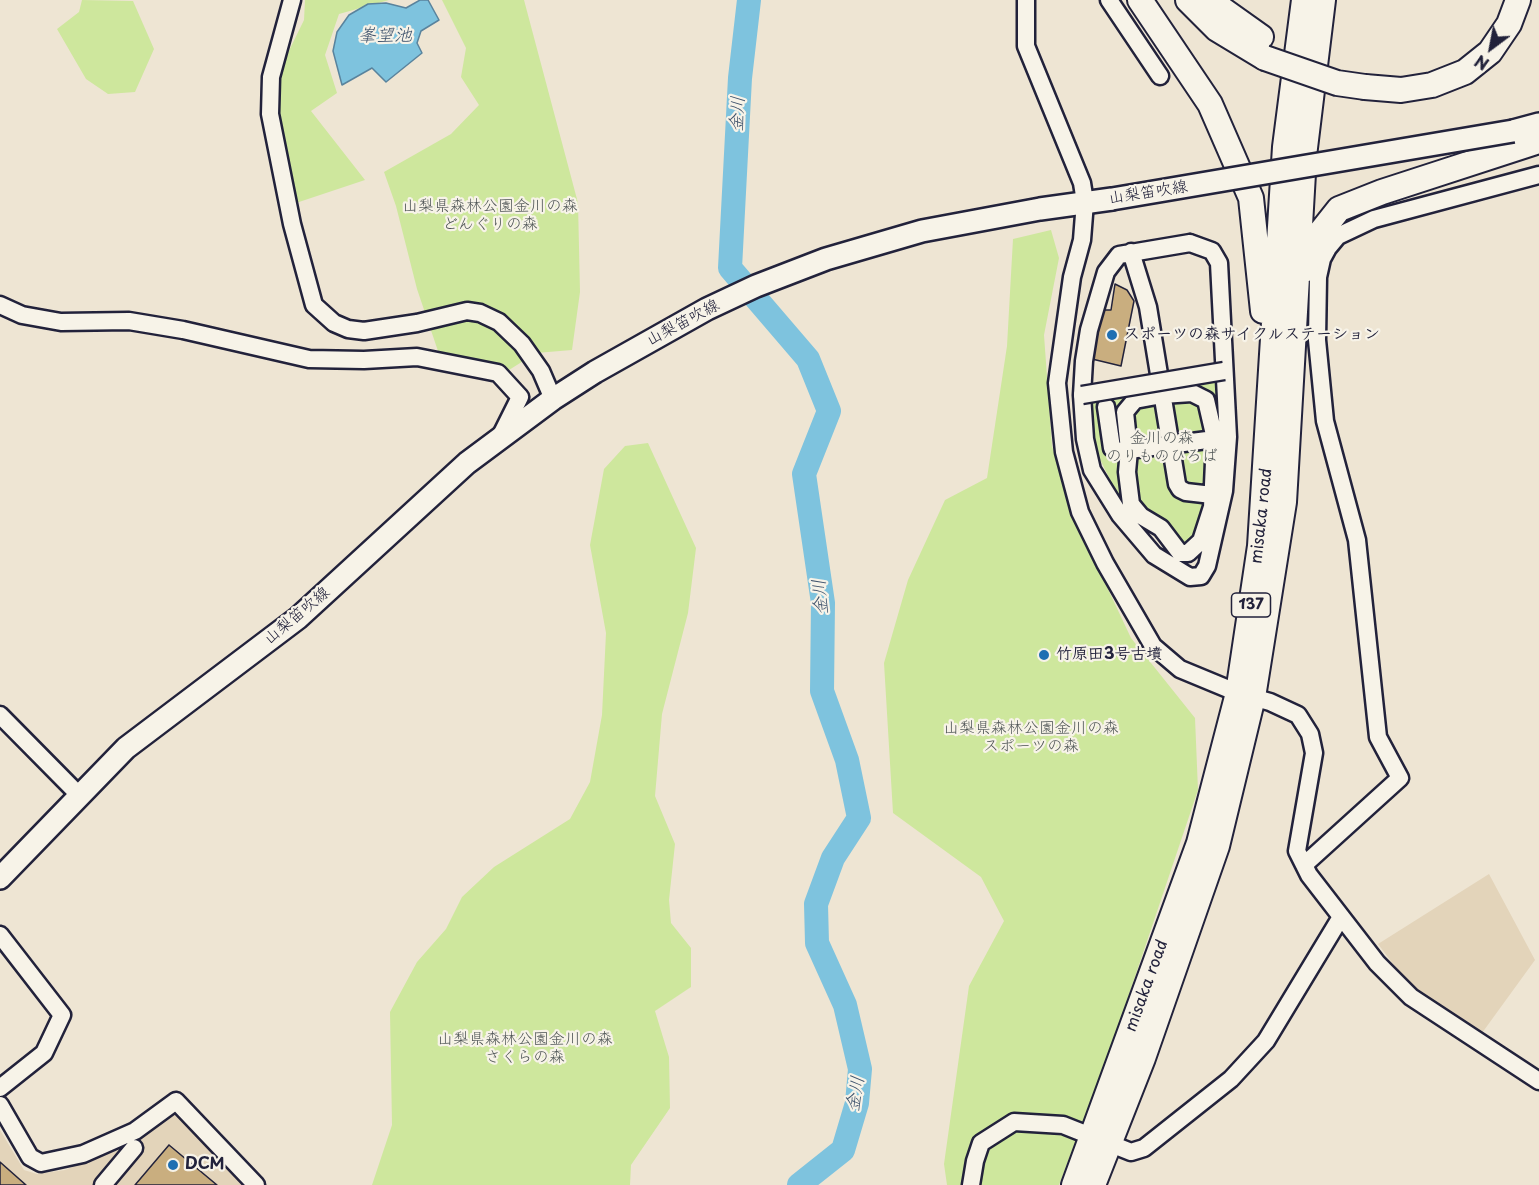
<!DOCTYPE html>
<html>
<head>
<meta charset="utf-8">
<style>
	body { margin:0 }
	#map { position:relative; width:1539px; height:1185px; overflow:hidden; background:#eee5d3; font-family:"Playpen Sans",sans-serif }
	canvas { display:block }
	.north { position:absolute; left:1461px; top:18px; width:60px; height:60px; -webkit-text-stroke:4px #f7f3e8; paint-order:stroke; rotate:212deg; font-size:16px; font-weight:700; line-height:24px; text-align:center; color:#22223b }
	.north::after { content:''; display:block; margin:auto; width:21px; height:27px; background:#22223b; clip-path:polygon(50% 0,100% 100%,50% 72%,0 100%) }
</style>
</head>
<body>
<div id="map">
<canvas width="1539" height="1185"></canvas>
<div class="north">N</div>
</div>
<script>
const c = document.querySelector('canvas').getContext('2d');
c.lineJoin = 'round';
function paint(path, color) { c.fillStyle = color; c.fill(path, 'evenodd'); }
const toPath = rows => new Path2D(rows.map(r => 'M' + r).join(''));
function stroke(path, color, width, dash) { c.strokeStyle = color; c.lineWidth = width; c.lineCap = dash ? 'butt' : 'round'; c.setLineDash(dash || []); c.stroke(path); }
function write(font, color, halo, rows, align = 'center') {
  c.font = font + ' "Playpen Sans","Klee One",sans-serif'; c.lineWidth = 4.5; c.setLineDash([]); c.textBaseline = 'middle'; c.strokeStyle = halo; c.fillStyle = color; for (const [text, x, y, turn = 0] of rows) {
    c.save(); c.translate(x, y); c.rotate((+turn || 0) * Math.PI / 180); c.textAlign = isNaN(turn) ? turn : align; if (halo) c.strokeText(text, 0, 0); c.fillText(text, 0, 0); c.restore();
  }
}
const built = toPath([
	[1489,874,1535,960,1482,1033,1409,985,1378,944],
	[174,1111,245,1185,0,1185,0,1130,24,1170,37,1174,65,1170,104,1154,140,1136]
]);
const green = toPath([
	[82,0,133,1,154,49,135,92,108,94,86,79,57,29,79,12],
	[305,0,389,0,339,14,325,55,337,93,311,111,365,180,287,206,278,99,281,67,304,20],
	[442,0,524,0,578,203,580,292,572,350,536,353,509,370,438,351,417,289,396,206,384,172,451,134,479,105,461,77,466,48],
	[1051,230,1059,258,1044,335,1052,446,1074,517,1131,638,1195,718,1198,790,1114,1039,1059,1185,947,1185,944,1164,969,986,1004,921,981,877,893,813,884,663,908,580,945,500,987,478,1007,346,1013,239],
	[1214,377,1220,388,1224,437,1199,549,1146,525,1121,502,1094,447,1089,397],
	[648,443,696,548,688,613,662,714,655,796,675,844,669,900,671,923,691,948,691,987,655,1011,669,1057,670,1108,631,1165,630,1185,372,1185,392,1125,390,1012,417,962,446,929,462,897,494,867,570,819,590,782,602,715,606,633,590,545,604,469,625,446]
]);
const water = toPath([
	[420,0,428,0,439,20,421,31,417,43,422,53,386,82,372,68,342,85,333,51,337,32,349,15,368,4,386,3,406,8,420,0]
]);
const river = toPath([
	[749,0,740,78,730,268,808,359,829,411,804,474,823,603,822,691,847,760,859,818,833,858,816,904,817,943,845,1005,860,1069,857,1103,843,1150,799,1185]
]);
const building = toPath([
	[1115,284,1127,290,1134,301,1121,366,1092,359,1103,310,1111,310,1115,284],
	[169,1145,217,1185,135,1185,169,1145],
	[0,1162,26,1185,0,1185,0,1162]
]);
const minor = toPath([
	[292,0,271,77,270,114,292,224,314,305,334,323,348,329,364,331,417,323,467,311,480,313,499,322,522,344,541,371,553,399],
	[1026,0,1026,46,1082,183,1085,202,1082,240,1072,277,1057,383,1064,452,1080,512,1105,563,1153,646,1180,669,1238,693,1270,702,1298,715,1310,734,1314,753,1297,851,1309,875,1377,963,1411,997,1539,1081],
	[1109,0,1160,76],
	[1190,243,1212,251,1219,263,1228,437,1224,491,1207,566,1201,576,1190,577,1154,555,1120,515,1092,470,1085,439,1082,395,1084,361,1089,330,1106,272,1119,255,1190,243],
	[1131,252,1148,307,1177,484,1180,489,1186,492,1212,495],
	[0,305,22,315,61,322,129,321,183,330,309,359,364,360,417,357,498,373,520,397,500,437],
	[1106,407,1112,448,1117,451,1129,450,1127,472,1131,504,1141,516,1161,528,1180,553,1188,553,1201,541,1212,507,1215,439,1206,400,1192,393,1162,395,1135,400,1125,412,1129,450,1215,439],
	[0,715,78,794],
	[1304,865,1400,778,1378,737,1357,540,1325,421,1317,340,1318,277,1322,259,1328,248,1338,236,1374,219,1539,175],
	[0,935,62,1015,44,1053,0,1088],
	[0,1105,30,1157,41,1163,83,1154,135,1131,176,1101,256,1185],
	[103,1185,134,1148],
	[971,1185,975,1161,981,1143,1014,1122,1063,1125,1131,1152,1144,1148,1231,1079,1266,1041,1341,917]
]);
const major = toPath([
	[1513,131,1539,124],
	[0,878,126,748,298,618,467,463,553,399,595,372,707,309,756,286,826,259,922,231,1040,209,1112,199]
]);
const highway = toPath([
	[1140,0,1210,104,1251,198,1263,311],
	[1188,0,1217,29,1265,58],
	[1209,0,1261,37],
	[1365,87,1401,90,1432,85,1465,72,1490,52,1509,24,1518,0],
	[1304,270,1316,238,1339,209,1382,192,1539,141],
	[1074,1185,1199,843,1238,693,1260,546,1285,147,1304,0],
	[1093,1185,1143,1058,1217,846,1253,697,1284,502,1304,156,1323,0]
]);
const minorBridge = toPath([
	[1082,395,1224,371]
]);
const majorBridge = toPath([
	[1112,199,1513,131]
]);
const highwayBridge = toPath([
	[1265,58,1337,83,1365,87]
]);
const markers = [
	[1112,335,6,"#1f6fb2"],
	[1044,655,6,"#1f6fb2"],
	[173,1165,6,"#1f6fb2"]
];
const shields = [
	[1251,605,39]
];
const shieldNames = [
	["137",1251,605]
];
const streetNames = [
	["山梨笛吹線",1148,193,-9],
	["山梨笛吹線",683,323,-28],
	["misaka road",1262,516,-84],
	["山梨笛吹線",297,616,-40],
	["misaka road",1147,986,-70]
];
const parkNames = [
	["山梨県森林公園金川の森",490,207],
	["どんぐりの森",490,225],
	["金川の森",1162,439],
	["のりものひろば",1162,457],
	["山梨県森林公園金川の森",1031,729],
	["スポーツの森",1031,747],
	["山梨県森林公園金川の森",525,1040],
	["さくらの森",525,1058]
];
const poiNames = [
	["スポーツの森サイクルステーション",1124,335],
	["竹原田3号古墳",1056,655],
	["DCM",185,1165]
];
const waterNames = [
	["峯望池",385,36],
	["金川",738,114,-87],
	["金川",821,597,-95],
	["金川",856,1094,-81]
];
paint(built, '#e3d4ba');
paint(green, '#cee79d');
paint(water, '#7ec3de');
stroke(water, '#59839d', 1.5);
stroke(river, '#7ec3de', 24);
paint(building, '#c9ae7f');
stroke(building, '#22223b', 1.5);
stroke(minor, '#22223b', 21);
stroke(major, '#22223b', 26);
stroke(highway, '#22223b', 28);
stroke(minor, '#f7f3e8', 16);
stroke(major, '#f7f3e8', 21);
stroke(highway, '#f7f3e8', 24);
stroke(minorBridge, '#22223b', 21, []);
stroke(majorBridge, '#22223b', 26, []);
stroke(highwayBridge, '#22223b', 28, []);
stroke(minorBridge, '#f7f3e8', 16);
stroke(majorBridge, '#f7f3e8', 21);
stroke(highwayBridge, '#f7f3e8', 24);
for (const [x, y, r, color] of markers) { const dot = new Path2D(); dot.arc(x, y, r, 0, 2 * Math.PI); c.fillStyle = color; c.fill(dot); stroke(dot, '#f7f3e8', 2); }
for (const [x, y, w] of shields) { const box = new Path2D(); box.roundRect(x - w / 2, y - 12, w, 24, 4.5); c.fillStyle = '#f7f3e8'; c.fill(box); stroke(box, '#22223b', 1.5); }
write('bold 15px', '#22223b', null, shieldNames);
write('16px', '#22223b', '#f7f3e8', streetNames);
write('16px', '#4d5354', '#f7f3e8', parkNames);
write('bold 16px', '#22223b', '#f7f3e8', poiNames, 'left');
write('italic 18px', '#3e526c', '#f7f3e8', waterNames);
</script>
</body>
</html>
